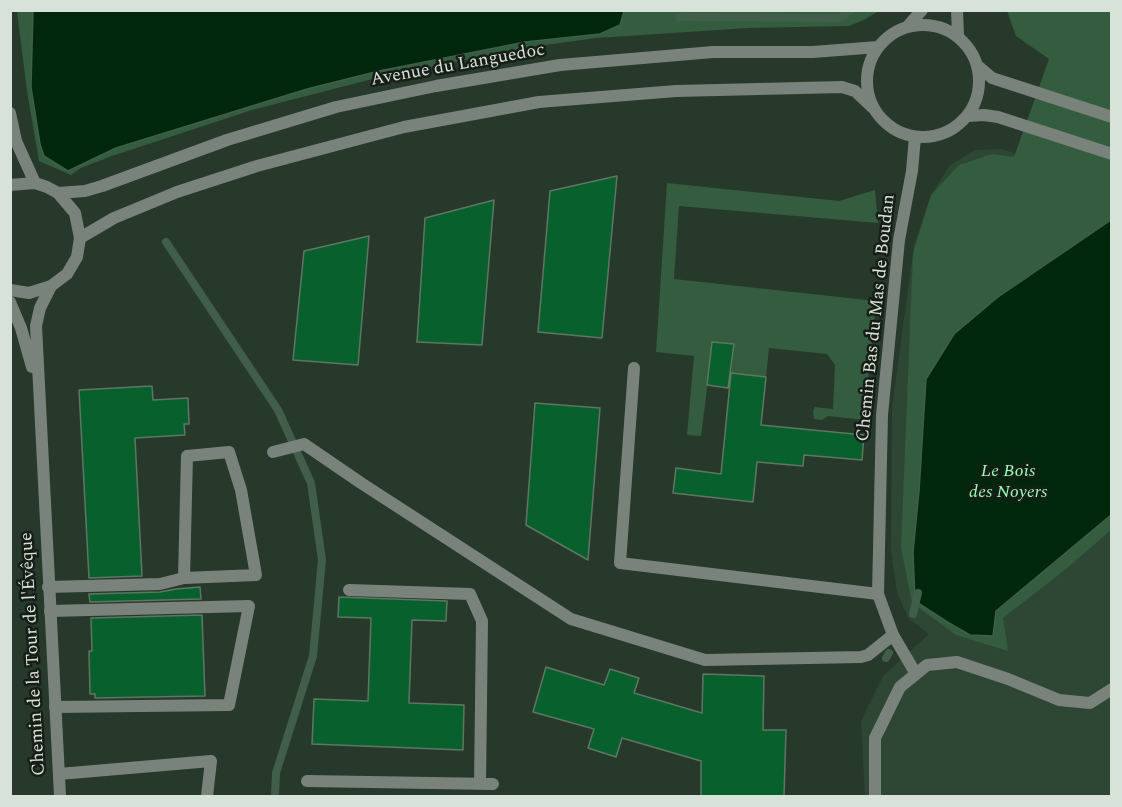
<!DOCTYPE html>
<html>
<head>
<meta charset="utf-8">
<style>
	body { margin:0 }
	#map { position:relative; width:1122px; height:807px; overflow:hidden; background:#27392b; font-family:Spectral,serif }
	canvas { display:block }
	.frame { position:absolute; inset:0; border:12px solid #d7e2d9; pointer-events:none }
</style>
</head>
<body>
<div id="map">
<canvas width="1122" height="807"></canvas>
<div class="frame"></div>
</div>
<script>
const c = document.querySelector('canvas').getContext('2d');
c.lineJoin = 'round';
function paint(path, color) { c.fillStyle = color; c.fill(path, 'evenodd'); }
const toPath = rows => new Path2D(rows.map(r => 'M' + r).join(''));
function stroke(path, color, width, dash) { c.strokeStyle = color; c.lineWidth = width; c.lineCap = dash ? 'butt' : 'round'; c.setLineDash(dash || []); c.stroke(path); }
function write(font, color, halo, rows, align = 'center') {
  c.font = font + ' Spectral,serif'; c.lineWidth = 5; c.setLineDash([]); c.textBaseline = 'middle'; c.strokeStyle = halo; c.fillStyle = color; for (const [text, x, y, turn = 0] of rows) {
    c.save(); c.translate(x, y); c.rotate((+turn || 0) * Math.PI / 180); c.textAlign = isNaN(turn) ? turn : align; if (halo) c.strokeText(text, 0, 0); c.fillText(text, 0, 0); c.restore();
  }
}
const built = toPath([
	[1002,149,1111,185,1111,796,865,796,861,721,883,676,929,634,909,619,897,593,891,550,892,408,914,245,931,195,950,165,975,150]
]);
const green = toPath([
	[17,11,879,11,864,20,849,26,748,28,597,38,530,47,384,76,252,110,112,156,81,168,71,175,39,161,27,91],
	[1007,11,1111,11,1111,530,1066,569,1003,618,1008,651,956,635,912,603,901,548,913,253,931,195,959,165,992,154,1014,157,1049,59,1016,36],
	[667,183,839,201,875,190,878,223,679,206,674,279,876,301,864,420,828,416,822,420,814,419,813,411,815,407,833,409,835,365,827,354,769,348,766,377,731,373,734,344,713,342,701,436,687,435,694,356,656,352]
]);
const water = toPath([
	[33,11,624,10,624,11,620,25,600,34,525,42,379,71,307,89,116,148,68,171,44,156,40,144,31,87,33,11],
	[1111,220,1111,515,996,611,993,636,970,635,949,623,915,601,913,552,919,491,926,379,954,334,998,297,1111,220]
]);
const stream = toPath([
	[679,17,841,18,851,10],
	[166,242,278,410,311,483,322,560,313,656,276,773,275,796],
	[913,614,918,593],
	[886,658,889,653]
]);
const building = toPath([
	[617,176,602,338,538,332,550,191,617,176],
	[494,200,482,345,417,342,425,218,494,200],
	[369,236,358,365,293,360,304,251,369,236],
	[712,342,734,344,728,388,707,385,712,342],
	[731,373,766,377,761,425,864,435,862,460,804,455,803,466,757,462,753,502,673,493,676,468,721,474,731,373],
	[152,386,153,400,188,398,189,424,184,424,185,435,135,438,142,576,89,578,79,390,152,386],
	[535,403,600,408,588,560,526,525,535,403],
	[200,587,201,599,90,602,89,594,160,592,176,589,200,587],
	[339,597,447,601,446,621,412,620,409,703,464,705,463,750,312,744,314,699,368,701,371,618,338,617,339,597],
	[202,615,205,696,95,698,95,694,90,694,89,651,92,651,91,618,202,615],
	[546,667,604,685,610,669,639,678,634,693,702,713,703,674,764,676,763,730,786,730,784,796,701,796,701,761,622,738,616,757,588,748,594,729,533,712,546,667]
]);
const service = toPath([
	[634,368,620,563,878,594],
	[229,452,241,490,256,575,184,578,187,456,229,452],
	[48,587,160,584,184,578],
	[349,590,470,594,482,621,480,784],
	[50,611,249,606,229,705,55,707],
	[59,774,211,761,207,796],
	[307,781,493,784]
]);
const pedestrian = toPath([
	[273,452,304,444,361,483,571,619,705,660,861,657,868,655,893,635]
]);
const minor = toPath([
	[957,10,958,36],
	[908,26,922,10],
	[10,113,16,141,35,183],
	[915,137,912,171,899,240,882,415,878,594,893,635,916,674],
	[51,286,40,308,36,326,60,796],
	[10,302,21,328,32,367],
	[875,796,875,738,900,687,927,665,957,662,1008,679,1059,700,1090,703,1112,689]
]);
const tertiary = toPath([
	'867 81a56 56 0 1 1 112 0a56 56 0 1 1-112 0Z',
	[978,66,992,78,1112,117],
	[968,116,984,115,998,117,1112,154],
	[10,185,35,183,47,187,58,193,75,213,80,238,77,257,67,274,51,286,29,293,10,290],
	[58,193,85,191,102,186,227,140,336,107,436,86,560,65,713,52,813,52,878,47],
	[80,238,114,218,177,192,257,166,404,127,539,102,676,91,842,87,855,91,873,108]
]);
const streetNames = [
	["Avenue du Languedoc",458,66,-10],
	["Chemin Bas du Mas de Boudan",877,318,-84],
	["Chemin de la Tour de l'Évêque",34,654,-93]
];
const parkNames = [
	["Le Bois",1008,472],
	["des Noyers",1008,493]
];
paint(built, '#2e4634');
paint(green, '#335d3e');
paint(water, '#00260b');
stroke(water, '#405e49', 1.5);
stroke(stream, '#405e49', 8);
paint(building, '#08612d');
stroke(building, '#617565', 1.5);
stroke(service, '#79827b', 12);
stroke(pedestrian, '#79827b', 12);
stroke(minor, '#79827b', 12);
stroke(tertiary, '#79827b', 12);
write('18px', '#d7e2d9', '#161e17', streetNames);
write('italic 18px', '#98feb2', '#161e17', parkNames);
</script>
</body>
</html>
